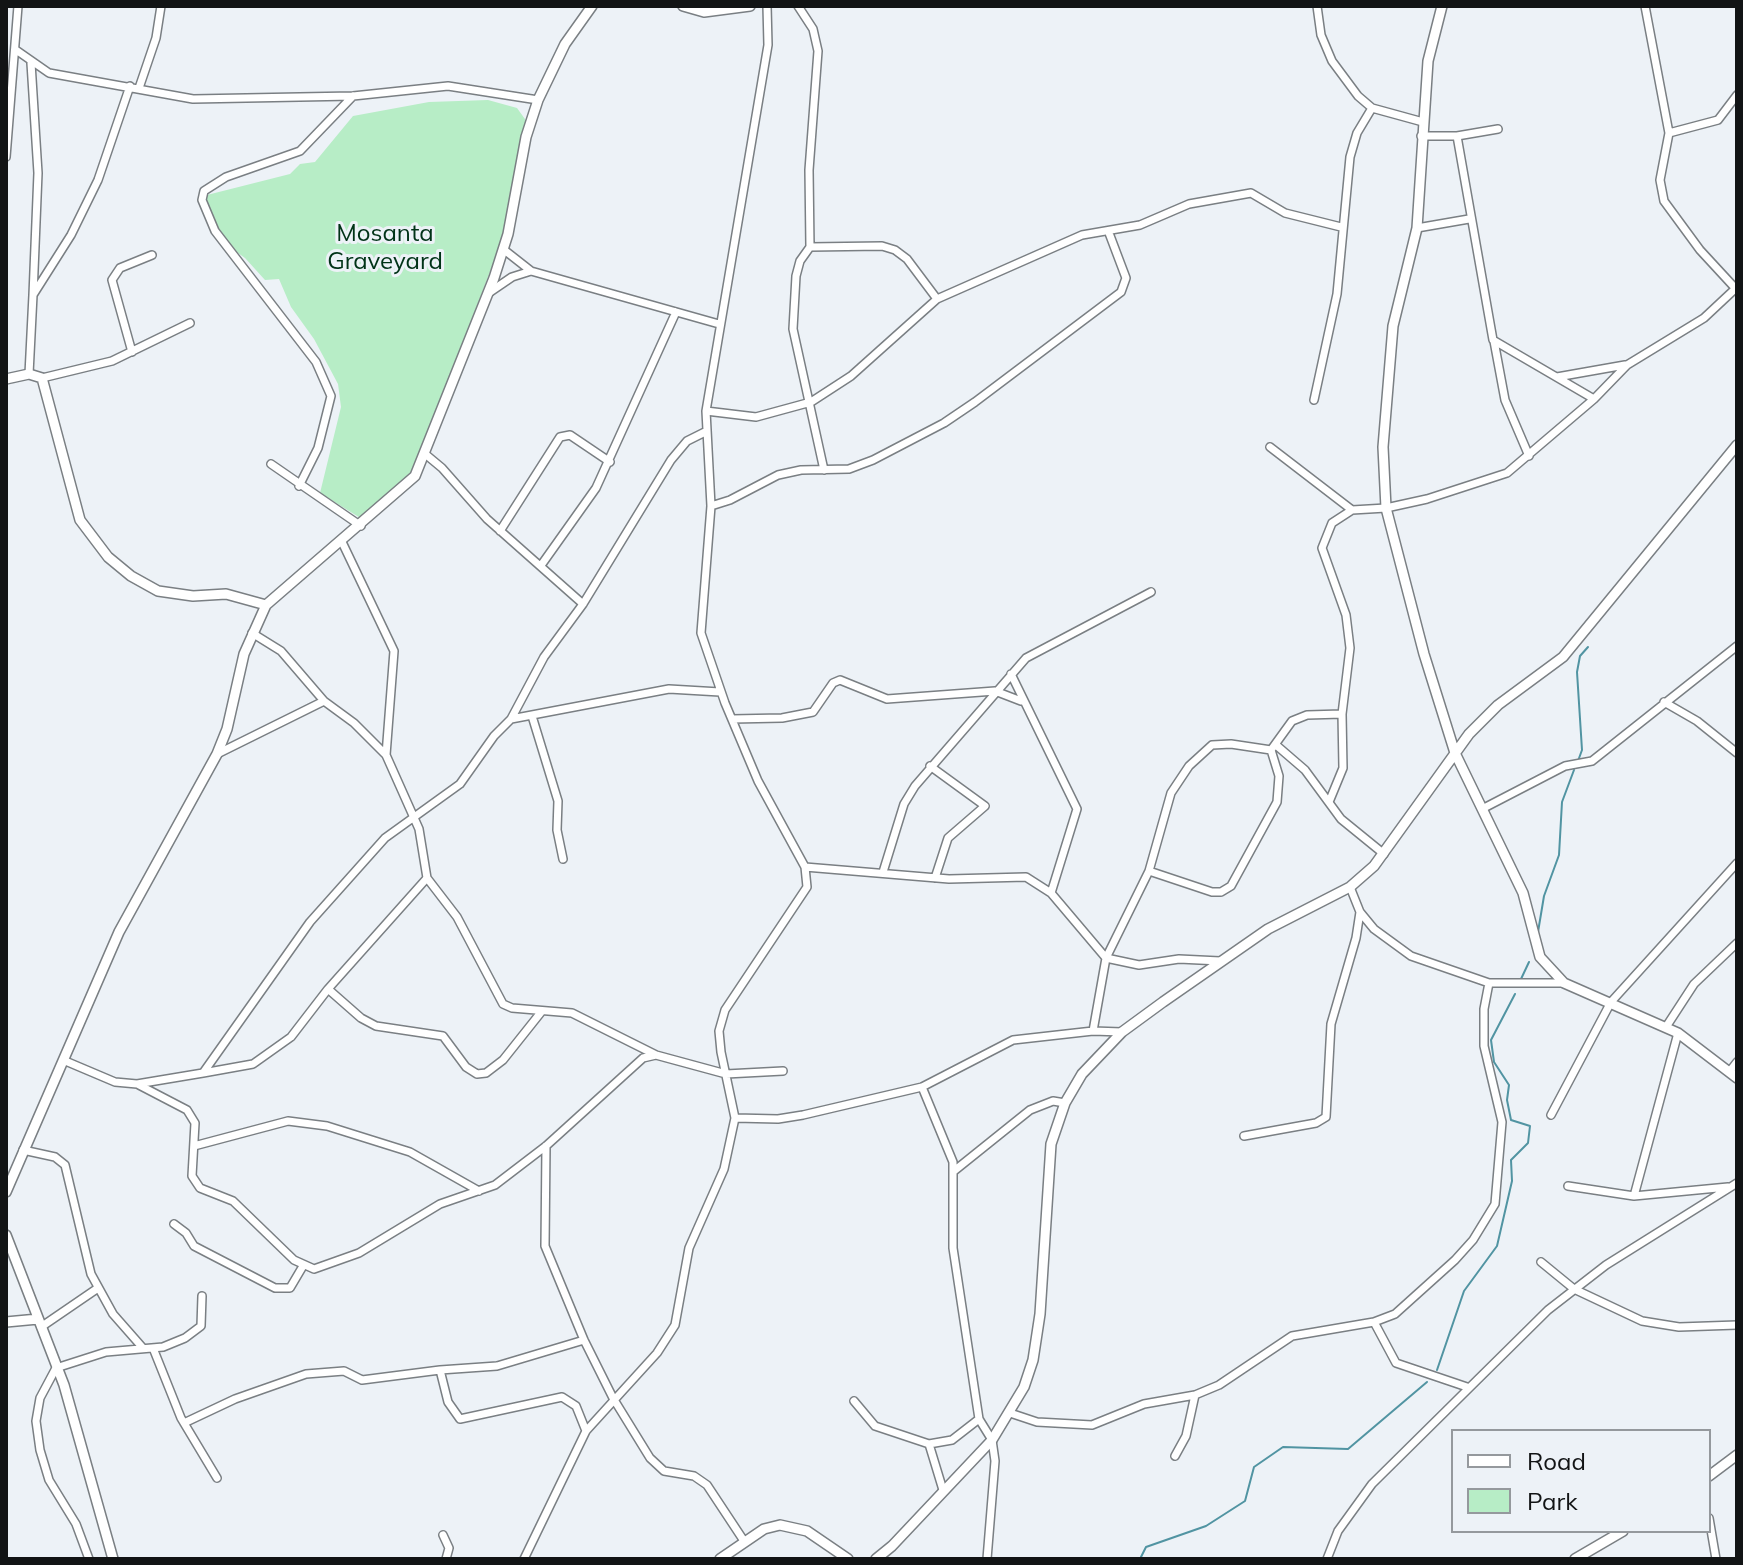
<!DOCTYPE html>
<html>
<head>
<meta charset="utf-8">
<style>
	body { margin:0 }
	#map { position:relative; width:1743px; height:1565px; overflow:hidden; background:#edf2f7; font-family:Mulish,sans-serif }
	canvas { display:block }
	.frame { position:absolute; inset:0; border:8px solid #121415; pointer-events:none }
	.legend { position:absolute; left:1451px; top:1429px; width:260px; height:104px; box-sizing:border-box; background:#edf2f7; border:2px solid #95999d; margin:0; padding:10px 14px; list-style:none; font-size:24px; color:#121415 }
	.legend li { display:flex; align-items:center; gap:16px; height:40px }
	.legend b { width:40px; border:2px solid #95999d }
</style>
</head>
<body>
<div id="map">
<canvas width="1743" height="1565"></canvas>
<div class="frame"></div>
<ul class="legend">
<li><b style="height:10px;background:#fff"></b>Road</li>
<li><b style="height:22px;background:#b7edc6"></b>Park</li>
</ul>
</div>
<script>
const c = document.querySelector('canvas').getContext('2d');
c.lineJoin = 'round';
function paint(path, color) { c.fillStyle = color; c.fill(path, 'evenodd'); }
const toPath = rows => new Path2D(rows.map(r => 'M' + r).join(''));
function stroke(path, color, width, dash) { c.strokeStyle = color; c.lineWidth = width; c.lineCap = dash ? 'butt' : 'round'; c.setLineDash(dash || []); c.stroke(path); }
function write(font, color, halo, rows, align = 'center') {
  c.font = font + ' Mulish,sans-serif'; c.lineWidth = 6; c.setLineDash([]); c.textBaseline = 'middle'; c.strokeStyle = halo; c.fillStyle = color; for (const [text, x, y, turn = 0] of rows) {
    c.save(); c.translate(x, y); c.rotate((+turn || 0) * Math.PI / 180); c.textAlign = isNaN(turn) ? turn : align; if (halo) c.strokeText(text, 0, 0); c.fillText(text, 0, 0); c.restore();
  }
}
const green = toPath([
	[488,100,517,108,530,126,509,222,414,470,362,519,320,493,341,407,338,384,314,339,291,307,279,279,265,280,245,258,224,243,203,196,290,174,300,164,315,162,353,116,429,102]
]);
const stream = toPath([
	[1578,761,1582,750,1577,672,1580,656,1588,647],
	[1538,932,1544,896,1559,855,1562,802,1574,770],
	[1521,979,1529,962],
	[1437,1370,1464,1291,1497,1246,1512,1181,1511,1160,1528,1143,1530,1126,1511,1120,1507,1100,1509,1085,1494,1062,1491,1040,1515,994],
	[1140,1559,1146,1547,1206,1526,1245,1501,1254,1467,1283,1447,1348,1449,1427,1382]
]);
const street = toPath([
	[798,6,813,29,818,51,809,170,810,247,882,246,895,250,907,259,937,299],
	[1317,6,1321,35,1332,61,1358,96,1372,108,1423,122],
	[1645,6,1669,133,1660,180,1664,201,1700,250,1736,289],
	[16,50,49,73,193,99,353,96,448,86,538,100],
	[31,63,38,173,33,295],
	[139,88,156,38,161,6],
	[1669,133,1718,120,1737,95],
	[1421,136,1457,136,1498,129],
	[1457,136,1493,340,1594,399],
	[6,157,18,6],
	[1417,228,1469,219],
	[810,247,800,261,796,276,793,329,824,470],
	[503,249,531,271],
	[490,292,512,277,531,271,719,324],
	[1494,341,1505,400,1529,456],
	[132,352,112,280,120,268,152,255],
	[29,374,33,295,71,235,98,180,130,86],
	[1557,377,1625,365],
	[42,378,112,361,190,323],
	[1314,400,1337,294,1350,157,1357,133,1372,108],
	[706,411,756,417,811,402,851,376,937,299,1082,235,1140,225,1189,204,1251,193,1285,213,1341,227],
	[1270,447,1352,510],
	[424,453,442,468,487,519,583,604],
	[271,464,361,526],
	[299,486,318,448,331,396,316,362,215,231,202,200,204,191,226,177,300,151,353,96],
	[711,506,730,500,778,475,801,470,849,469,873,460,944,423,975,402,1121,292,1126,278,1109,233],
	[500,531,560,437,570,435,610,462],
	[342,542,394,651,386,755],
	[542,564,596,488,676,312],
	[252,633,281,651,324,701,354,723,386,755,419,829,427,878,457,917,503,1004,512,1008,572,1013,656,1055],
	[1011,674,1077,809,1051,893],
	[1664,702,1697,721,1737,753],
	[532,716,558,801,557,830,563,859],
	[511,719,544,657,583,604,671,460,687,441,705,432],
	[732,719,782,718,813,712,833,683,840,680,887,699,995,691,1021,701],
	[1276,745,1305,770,1341,819,1384,854],
	[217,754,324,701],
	[930,766,985,806,948,838,935,878],
	[1329,802,1343,768,1342,714],
	[1482,809,1565,766,1592,761,1737,646],
	[805,867,949,879,1026,877,1051,893,1106,958,1139,965,1179,959,1220,961],
	[1149,871,1212,892,1221,892,1231,886,1277,802,1279,776,1271,750],
	[883,872,904,804,915,786,1026,658,1151,592],
	[1350,887,1360,912,1374,929,1411,956,1489,983,1564,983],
	[328,989,361,1018,376,1026,443,1036,466,1067,477,1074,486,1073,503,1060,542,1011],
	[1666,1027,1694,984,1737,943],
	[1093,1031,1106,958,1149,871,1171,793,1189,766,1212,745,1231,744,1271,750,1292,721,1307,715,1342,714,1350,648,1346,615,1322,548,1332,523,1352,510,1386,508,1427,499,1507,473,1594,399,1627,365,1704,318,1735,289],
	[63,1060,115,1082,137,1084,203,1073,310,922,385,838,460,784,494,736,511,719,669,689,720,692],
	[1730,1071,1737,1062],
	[203,1073,253,1064,291,1037,328,989,427,878],
	[139,1085,187,1110,195,1123,192,1176,200,1188,233,1201,294,1260,314,1269,359,1253,440,1204,495,1185,546,1146,643,1058,656,1055,726,1074,783,1071],
	[922,1087,953,1162,953,1248,979,1419,992,1440,995,1461,987,1559],
	[1551,1115,1611,1002,1737,863],
	[735,1118,778,1119,803,1115,922,1087,1013,1040,1093,1031,1122,1032],
	[1244,1136,1316,1123,1326,1117,1331,1024,1356,938,1360,912],
	[194,1146,288,1121,327,1126,410,1152,479,1191],
	[546,1146,545,1246,584,1340,613,1398,650,1458,664,1471,694,1476,707,1485,744,1541],
	[23,1150,55,1157,65,1165,91,1274,113,1314,142,1347],
	[954,1171,1030,1110,1053,1101,1065,1103],
	[1568,1186,1634,1196,1728,1187],
	[1634,1196,1678,1033],
	[174,1224,186,1233,194,1246,275,1288,290,1288,303,1266],
	[1541,1262,1574,1289,1642,1321,1679,1327,1737,1325],
	[1374,1322,1395,1314,1455,1260,1473,1240,1495,1204,1502,1122,1484,1046,1484,1009,1489,983],
	[41,1327,98,1288],
	[584,1340,497,1366,440,1370,448,1402,460,1419,562,1397,576,1406,586,1431],
	[153,1348,181,1418,217,1478],
	[854,1401,875,1426,929,1444,952,1440,979,1419],
	[1010,1413,1037,1422,1092,1425,1144,1404,1195,1395,1219,1385,1292,1336,1374,1322,1396,1363,1467,1387],
	[184,1423,235,1399,306,1374,344,1371,362,1380,440,1370],
	[929,1444,943,1490],
	[1175,1456,1186,1436,1195,1395],
	[1709,1518,1716,1559],
	[443,1535,449,1548,446,1559],
	[89,1559,76,1524,49,1480,40,1450,36,1421,40,1398,56,1368,106,1352,163,1347,185,1338,201,1326,202,1296],
	[524,1559,586,1431,657,1353,675,1325,689,1248,724,1169,735,1118,721,1052,719,1031,725,1010,807,887,805,867,758,781,725,703,701,633,711,506,706,411,768,45,767,6],
	[1327,1559,1338,1531,1372,1484,1548,1310,1606,1265,1737,1183]
]);
const secondary = toPath([
	[683,6,704,12,750,6],
	[1442,6,1428,61,1417,228,1393,326,1383,447,1386,508,1424,654,1455,753,1523,893,1540,957,1564,983,1678,1033,1737,1078],
	[6,379,29,374,42,378,80,520,108,557,131,576,158,591,193,596,226,594,266,605],
	[6,1192,119,932,217,754,227,729,244,654,266,605,415,476,494,278,508,234,526,137,538,100,565,44,592,6],
	[6,1235,64,1385,113,1559],
	[6,1322,38,1319],
	[1709,1476,1737,1455],
	[720,1559,764,1529,780,1525,807,1531,848,1559],
	[876,1559,892,1546,992,1440,1024,1387,1033,1360,1040,1314,1051,1144,1065,1103,1082,1074,1122,1032,1163,1002,1268,929,1350,887,1374,866,1469,734,1498,705,1563,657,1737,445],
	[1575,1559,1623,1531]
]);
const parkNames = [
	["Mosanta",385,234],
	["Graveyard",385,262]
];
paint(green, '#b7edc6');
stroke(stream, '#5194a2', 2);
stroke(street, '#7a7f83', 10);
stroke(secondary, '#7a7f83', 12);
stroke(street, '#fff', 7);
stroke(secondary, '#fff', 9);
write('24px', '#003317', '#edf2f7', parkNames);
</script>
</body>
</html>
